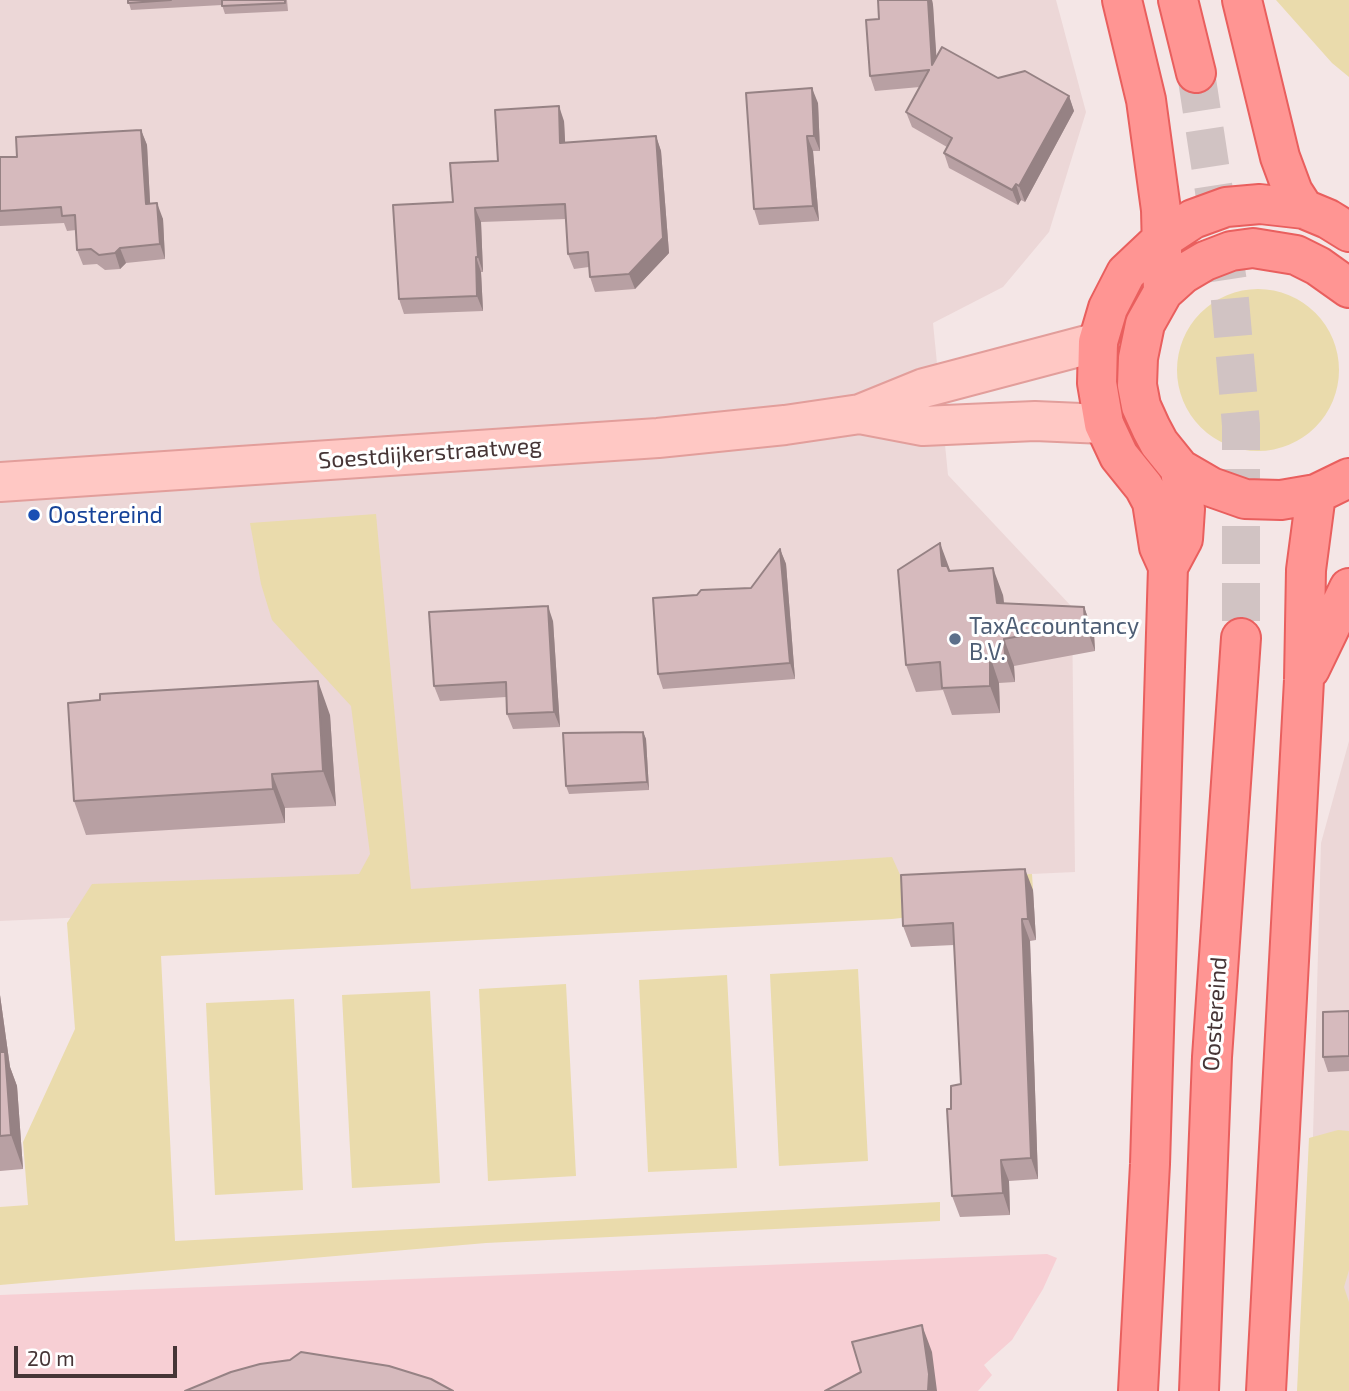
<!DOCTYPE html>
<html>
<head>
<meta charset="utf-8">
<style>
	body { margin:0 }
	#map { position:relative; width:1349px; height:1391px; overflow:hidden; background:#f4e6e6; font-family:"Exo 2",sans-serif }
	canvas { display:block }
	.scale { position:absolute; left:14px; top:1346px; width:163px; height:32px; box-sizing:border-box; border:4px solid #463536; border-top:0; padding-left:9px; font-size:21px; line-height:24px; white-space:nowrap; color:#463536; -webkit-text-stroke:5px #fff; paint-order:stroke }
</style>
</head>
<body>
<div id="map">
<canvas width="1349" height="1391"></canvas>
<div class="scale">20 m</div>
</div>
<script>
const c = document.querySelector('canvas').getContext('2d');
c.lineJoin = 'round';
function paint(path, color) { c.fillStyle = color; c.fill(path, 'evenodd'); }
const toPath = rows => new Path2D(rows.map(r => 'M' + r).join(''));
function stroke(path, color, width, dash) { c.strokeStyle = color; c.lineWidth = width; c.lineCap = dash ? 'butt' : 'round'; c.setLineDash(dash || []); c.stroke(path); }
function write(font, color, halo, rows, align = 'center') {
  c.font = font + ' "Exo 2",sans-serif'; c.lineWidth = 6; c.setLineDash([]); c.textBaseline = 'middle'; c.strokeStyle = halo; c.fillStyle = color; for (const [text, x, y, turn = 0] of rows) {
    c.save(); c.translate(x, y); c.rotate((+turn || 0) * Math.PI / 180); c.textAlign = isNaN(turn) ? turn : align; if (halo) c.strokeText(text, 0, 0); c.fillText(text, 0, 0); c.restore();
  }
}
const residential = toPath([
	[0,0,1056,0,1086,112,1049,232,1003,287,933,323,948,475,1072,607,1075,872,0,921],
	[1349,741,1349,1391,1306,1391,1321,843]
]);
const commercial = toPath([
	[1047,1254,1057,1258,1043,1289,1012,1340,984,1365,992,1375,978,1391,0,1391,0,1295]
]);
const green = toPath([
	[1276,0,1349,0,1349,77,1332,63],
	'1177 370a81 81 0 1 1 162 0a81 81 0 1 1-162 0Z',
	[376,514,411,889,892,857,902,879,1032,874,1033,890,909,896,910,917,892,919,161,956,175,1241,940,1202,940,1221,486,1243,0,1285,0,1207,28,1205,23,1142,75,1029,67,923,92,884,359,874,370,854,351,706,272,620,261,584,250,523],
	[858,969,868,1161,779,1166,770,974],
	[727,975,737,1168,648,1172,639,980],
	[566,984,576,1176,488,1181,479,989],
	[430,991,440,1183,352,1188,342,995],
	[294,999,303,1190,215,1195,206,1003],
	[1338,1130,1349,1131,1349,1270,1344,1287,1349,1302,1349,1391,1297,1391,1309,1138]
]);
const primaryTunnel = toPath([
	[1196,73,1229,289,1241,425,1241,638]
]);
const secondary = toPath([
	[860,414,923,426,1035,421,1104,424],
	[0,482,658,438,785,425,860,414,924,388,1098,342]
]);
const primary = toPath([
	[1122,0,1146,100,1161,210,1163,292,1145,324,1138,358,1137,385,1141,406,1151,428,1159,443,1180,469,1211,487,1245,499,1281,500,1316,494,1349,478],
	[1178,0,1196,73],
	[1242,0,1280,157,1293,192,1304,209],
	[1163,292,1183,274,1205,261,1231,251,1253,248,1296,255,1318,266,1349,288],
	[1168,567,1159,547,1152,502,1144,487,1119,456,1104,424,1097,383,1098,342,1108,308,1126,273,1161,240,1193,219,1226,207,1260,204,1304,209,1328,219,1349,232],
	[1310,669,1349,588],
	[1138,1391,1150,1164,1168,567,1183,539,1185,509,1180,469],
	[1199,1391,1212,1057,1241,638],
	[1266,1391,1304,680,1306,570,1316,494]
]);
const wall = toPath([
	[128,0,287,0,288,11,225,14,222,5,131,10],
	[878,0,932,0,933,5,936,57,998,78,1069,96,1074,111,1025,202,1021,200,1018,205,949,168,944,153,947,147,912,127,906,112,920,87,875,91,870,76,879,19],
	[818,103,820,151,813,151,819,221,759,225,754,209],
	[564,121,565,143,656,136,661,151,669,253,635,289,595,292,590,277,589,267,574,269,568,254,566,219,481,222,483,272,481,272,483,311,404,314,399,299,498,161],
	[141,130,147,145,150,204,163,219,165,259,126,263,120,269,105,270,97,264,83,265,77,250,76,230,67,231,64,223,0,226,0,157,17,157],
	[780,549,786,564,795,679,663,689,658,674,697,595,751,588],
	[950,571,1003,595,1004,603,1084,607,1094,634,1095,651,1014,666,1015,682,999,683,1000,713,952,715,943,690,916,692,906,665],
	[553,621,560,727,513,729,507,714,506,697,440,701,434,686],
	[330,715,336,806,285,808,285,823,86,835,74,801],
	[643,732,646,739,649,790,569,794,566,786],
	[1033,890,1036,940,1030,941,1038,1179,1009,1181,1010,1215,960,1217,952,1196,951,1109,961,1084,954,945,911,947,903,926],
	[0,995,10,1067,17,1086,23,1169,0,1171],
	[1349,1011,1349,1071,1328,1072,1323,1057]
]);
const shadedWall = toPath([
	[928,0,932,0,933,5,938,80,932,65],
	[812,88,818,103,820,151,814,136],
	[1069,96,1074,111,1025,202,1019,186],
	[559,106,564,121,566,158,560,143],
	[141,130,147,145,151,220,146,204],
	[656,136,661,151,669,253,635,289,629,274],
	[807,136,813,151,819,221,813,206],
	[1016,184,1021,200,1018,205,1012,190],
	[157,203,163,219,165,259,160,244],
	[475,208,481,222,483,272,478,257],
	[120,248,126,263,120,269,115,253],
	[476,257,481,272,483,311,477,296],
	[940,543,950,570,950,573,942,566],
	[780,549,786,564,795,679,790,663],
	[993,568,1003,595,1007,630,997,603],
	[548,606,553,621,560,727,554,712],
	[1084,607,1094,634,1095,651,1085,624],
	[1004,639,1014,666,1015,682,1005,655],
	[990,656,999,683,1000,713,990,686],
	[318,681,330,715,336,806,323,771],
	[643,732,646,739,649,790,647,782],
	[272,774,285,808,285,823,273,789],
	[1025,869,1033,890,1036,940,1028,919],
	[1022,919,1030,941,1038,1179,1031,1158],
	[0,995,10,1067,17,1086,23,1169,11,1135,0,1047],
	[1001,1160,1009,1181,1010,1215,1003,1193],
	[922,1325,932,1352,937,1391,928,1391]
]);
const building = toPath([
	[128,0,171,0,128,3,128,0],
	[222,0,285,0,285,3,222,6,222,0],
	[878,0,928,0,932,65,942,47,998,78,1025,71,1069,96,1019,186,1016,184,1012,190,944,153,952,138,906,112,929,70,870,76,866,20,879,19,878,0],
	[812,88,814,136,807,136,813,206,754,209,746,93,812,88],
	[559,106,560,143,656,136,663,238,629,274,590,277,588,252,568,254,565,204,475,208,478,257,476,257,477,296,399,299,393,205,453,202,450,163,498,161,495,110,559,106],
	[141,130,146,204,157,203,160,244,120,248,115,253,99,255,91,249,77,250,75,215,62,216,61,207,0,211,0,157,17,157,16,137,141,130],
	[940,543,942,566,947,566,949,571,993,568,997,603,1084,607,1085,624,1004,639,1005,655,990,656,990,686,942,688,940,662,906,665,898,570,940,543],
	[780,549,790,663,658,674,653,598,697,595,701,590,751,588,780,549],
	[548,606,554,712,507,714,506,682,434,686,429,612,548,606],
	[318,681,323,771,272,774,273,789,74,801,68,703,100,700,100,694,318,681],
	[643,732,647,782,566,786,563,733,643,732],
	[1025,869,1028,919,1022,919,1031,1158,1001,1160,1003,1193,952,1196,947,1109,951,1109,951,1086,961,1084,953,923,903,926,901,875,1025,869],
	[1349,1011,1349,1056,1323,1057,1323,1012,1349,1011],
	[0,1047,1,1052,5,1052,11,1135,0,1136,0,1047],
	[922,1325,929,1374,928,1391,825,1391,861,1372,852,1342,922,1325],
	[301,1352,389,1366,431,1379,453,1391,185,1391,231,1372,260,1364,290,1360,301,1352]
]);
const markers = [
	[34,515,7,"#1a4fb4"],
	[955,639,7,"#5c6f8a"]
];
const streetNames = [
	["Soestdijkerstraatweg",430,453,-4],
	["Oostereind",1215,1014,-86]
];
const transitNames = [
	["Oostereind",48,515]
];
const serviceNames = [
	["TaxAccountancy",969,626],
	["B.V.",969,652]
];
paint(residential, '#ecd7d7');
paint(commercial, '#f7cfd4');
paint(green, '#eadbac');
stroke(primaryTunnel, '#d1c3c3', 38, [38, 19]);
stroke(secondary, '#e29e9b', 42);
stroke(primary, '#e95f5e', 42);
stroke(secondary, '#ffc8c4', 38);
stroke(primary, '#ff9593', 38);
paint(wall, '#b8a0a3');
paint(shadedWall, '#968284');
paint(building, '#d6babd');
stroke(building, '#968284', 2);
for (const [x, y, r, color] of markers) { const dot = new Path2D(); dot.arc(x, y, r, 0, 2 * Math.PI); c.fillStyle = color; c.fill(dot); stroke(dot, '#fff', 2.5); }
write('23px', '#463536', '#fff', streetNames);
write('23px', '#164399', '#fff', transitNames, 'left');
write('23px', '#4e5e75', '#fff', serviceNames, 'left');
</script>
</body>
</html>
